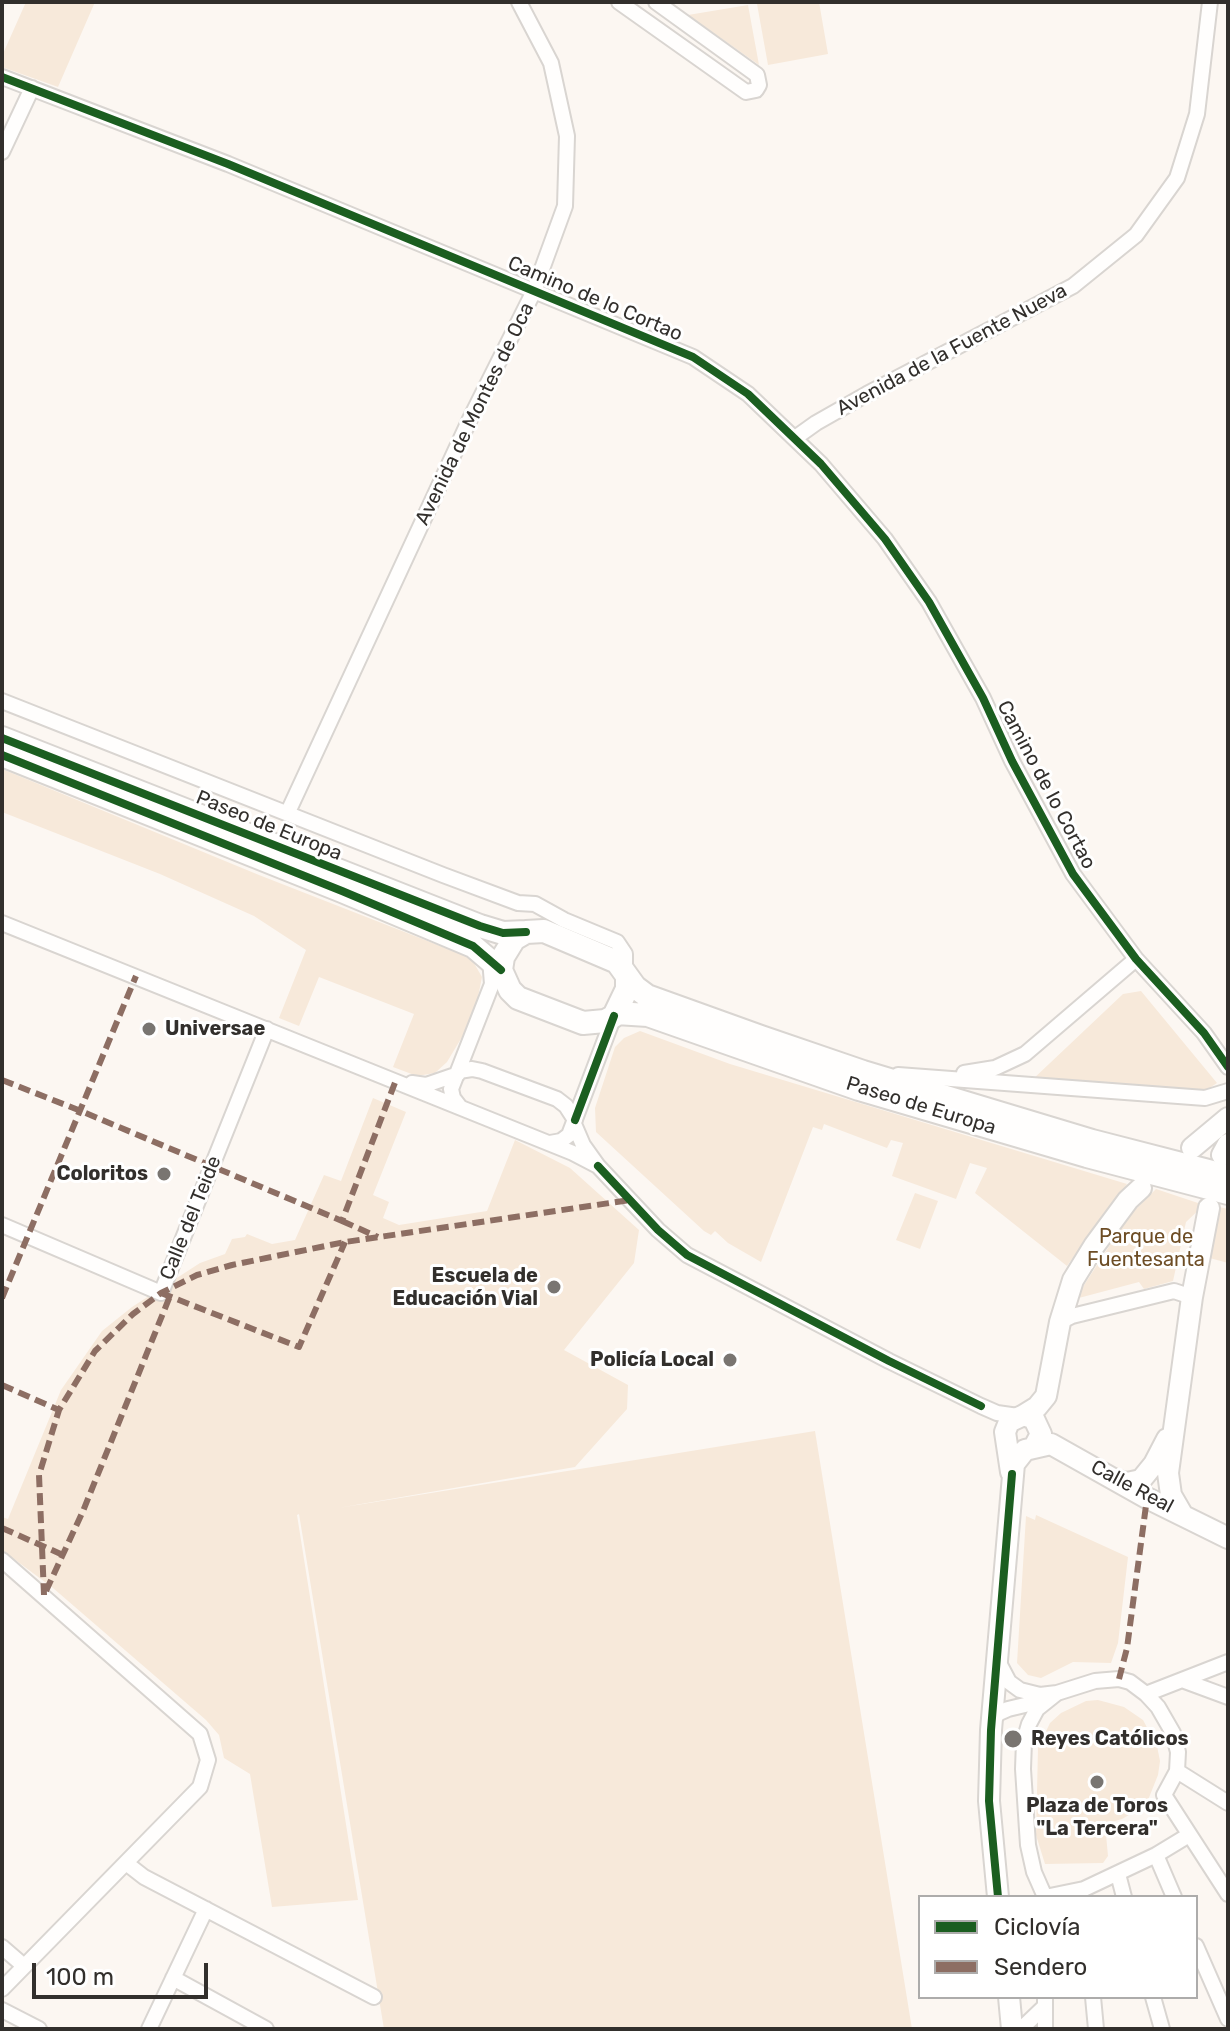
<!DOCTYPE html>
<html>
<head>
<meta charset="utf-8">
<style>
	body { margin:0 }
	#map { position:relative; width:1230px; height:2031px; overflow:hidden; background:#fcf7f2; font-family:Rubik,sans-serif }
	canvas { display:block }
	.frame { position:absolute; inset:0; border:4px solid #322f2c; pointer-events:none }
	.legend { position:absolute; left:918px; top:1895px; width:280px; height:104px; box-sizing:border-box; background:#fff; border:2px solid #adacab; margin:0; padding:10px 14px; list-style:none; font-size:24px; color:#322f2c }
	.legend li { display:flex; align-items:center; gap:16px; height:40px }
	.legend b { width:40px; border:2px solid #adacab }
	.scale { position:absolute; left:32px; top:1963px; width:176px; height:36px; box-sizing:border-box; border:4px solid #322f2c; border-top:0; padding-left:10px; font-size:24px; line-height:28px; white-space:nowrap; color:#322f2c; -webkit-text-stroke:6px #fff; paint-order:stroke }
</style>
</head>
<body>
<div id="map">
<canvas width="1230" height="2031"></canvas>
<div class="frame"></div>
<ul class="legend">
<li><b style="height:10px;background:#1b5e20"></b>Ciclovía</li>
<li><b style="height:10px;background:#8d6e63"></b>Sendero</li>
</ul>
<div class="scale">100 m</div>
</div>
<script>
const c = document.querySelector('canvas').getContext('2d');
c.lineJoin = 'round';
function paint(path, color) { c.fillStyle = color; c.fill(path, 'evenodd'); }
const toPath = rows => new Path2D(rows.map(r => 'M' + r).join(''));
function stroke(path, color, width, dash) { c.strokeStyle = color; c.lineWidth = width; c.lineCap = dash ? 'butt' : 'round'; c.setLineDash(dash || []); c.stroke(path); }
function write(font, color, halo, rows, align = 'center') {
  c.font = font + ' Rubik,sans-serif'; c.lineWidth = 6; c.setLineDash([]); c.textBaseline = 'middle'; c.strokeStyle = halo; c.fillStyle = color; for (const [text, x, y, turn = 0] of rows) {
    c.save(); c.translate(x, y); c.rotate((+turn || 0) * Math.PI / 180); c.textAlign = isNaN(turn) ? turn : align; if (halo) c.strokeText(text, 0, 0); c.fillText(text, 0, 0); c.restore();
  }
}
const green = toPath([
	[26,2,95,2,58,87,2,67,2,56],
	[766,2,819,2,828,54,768,65,757,4],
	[748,5,759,65,688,15],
	[2,769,259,875,471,958,482,977,474,1017,447,1062,435,1073,417,1076,393,1067,414,1014,319,977,299,1026,279,1018,306,950,254,916,160,874,2,812],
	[1141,991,1217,1083,1205,1091,1031,1081,1123,994],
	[640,1031,730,1064,1127,1184,1067,1266,975,1193,987,1168,970,1163,956,1199,892,1176,903,1143,891,1140,887,1148,824,1124,822,1130,813,1127,761,1262,728,1243,715,1231,711,1235,704,1231,596,1132,595,1108,615,1047,624,1038],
	[373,1098,406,1112,373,1195,389,1202,383,1218,399,1225,487,1211,515,1140,570,1168,639,1230,634,1263,564,1350,628,1385,627,1409,575,1467,338,1508,815,1431,912,2029,384,2029,299,1514,297,1515,358,1900,272,1907,250,1774,224,1758,219,1735,206,1720,53,1588,2,1550,2,1517,8,1519,61,1390,102,1331,132,1307,200,1263,225,1254,232,1239,245,1237,247,1234,272,1244,295,1240,324,1175,341,1181],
	[1156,1189,1204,1205,1186,1222,1173,1281,1144,1289,1139,1282,1075,1299,1128,1217],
	[915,1193,938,1201,920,1249,896,1240],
	[1219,1207,1228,1209,1228,1263,1206,1257],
	[1036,1515,1128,1557,1118,1643,1111,1663,1073,1662,1041,1678,1028,1675,1017,1663,1026,1516,1035,1520],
	[1098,1700,1124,1707,1143,1720,1157,1746,1160,1761,1158,1775,1148,1800,1139,1809,1122,1819,1105,1824,1108,1856,1103,1863,1045,1864,1036,1835,1038,1748,1050,1723,1061,1713,1086,1701]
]);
const street = toPath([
	[619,2,746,92,756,90,759,85,757,75,656,2],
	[2,77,228,164,693,357,748,394,821,464,885,539,929,602,983,698,1012,761,1073,874,1136,959,1204,1033,1228,1067],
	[2,152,32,88],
	[795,438,816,423,867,394,1073,286,1136,235,1177,178,1197,114,1210,2],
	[2,701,443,875,518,903,535,904,564,920,617,942,625,954,625,971],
	[288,812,470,419,534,291,565,206,567,136,551,63,519,2],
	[2,923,573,1153,598,1166],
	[459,1071,472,1069,482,1071,557,1099,566,1106,575,1120],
	[964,1073,995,1068,1025,1054,1136,959],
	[898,1075,1205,1098,1228,1091],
	[412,1083,426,1085,458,1074],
	[460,1107,453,1098,451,1089,492,984,490,959],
	[574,1124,583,1145,598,1166,658,1230,687,1255,889,1361,981,1406,997,1413,1018,1416],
	[550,1143,561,1141,569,1135,614,1016],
	[2,1225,161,1293,267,1029],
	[1060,1322,1072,1316,1174,1291,1192,1297],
	[2,1560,200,1734,208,1760,200,1787,2,1989],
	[998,1661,1009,1682,1020,1690,1040,1695,1057,1693],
	[1182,1680,1228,1697],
	[1146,1694,1228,1662],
	[992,1720,999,1713,1008,1709,1046,1700],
	[1177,1771,1228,1803],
	[1156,1855,1174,1897],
	[126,1863,144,1877,374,1997],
	[1118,1874,1124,1897],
	[1045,1897,1034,1872,1028,1845,1023,1769,1024,1741,1029,1724,1037,1709,1057,1693,1095,1681,1119,1679,1130,1682,1146,1694,1158,1707,1173,1733,1178,1752,1177,1771,1164,1795,1228,1894],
	[1045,1897,1084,1889,1156,1855,1189,1835],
	[1196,1946,1228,2019],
	[2,1947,24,1966],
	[173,1978,266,2029],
	[1093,1997,1096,2029],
	[1153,1997,1162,2029],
	[2,2010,39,2029],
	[149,2029,206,1909],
	[1021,2029,1043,2008],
	[1045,2029,1045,1997]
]);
const secondary = toPath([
	[1192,1148,1228,1118],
	[1222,1155,1228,1144],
	[1024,1415,1037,1407,1046,1396,1060,1322,1073,1280,1094,1246,1128,1200,1141,1188],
	[1011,1472,1005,1432,1009,1422,1024,1415,1034,1419,1041,1434,1034,1447],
	[1118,1481,1127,1483,1141,1480,1154,1464,1167,1439],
	[1182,1514,1171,1495,1168,1473,1192,1297,1209,1208],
	[998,1897,989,1801,991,1730,1014,1464,1025,1450,1051,1444,1147,1498,1228,1538],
	[1009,1997,1012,2029]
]);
const primary = toPath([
	[2,738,480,926,503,933,526,932],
	[2,755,342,891,473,946,501,970],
	[627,977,627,989,614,1016,605,1021,583,1023,518,998,510,990,501,970,503,957,514,939,526,932,544,931,617,962,635,987,647,996,761,1037,863,1072,1092,1141,1228,1176],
	[616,1013,648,1015,859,1089,1087,1156,1228,1193]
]);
const quiet = toPath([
	[2,1080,81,1111,342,1221,396,1080],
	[342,1221,378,1237],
	[161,1293,299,1347,345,1242],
	[2,1298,136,976],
	[2,1385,59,1410],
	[2,1528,63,1555],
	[46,1591,83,1511,170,1296],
	[44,1595,39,1475,59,1410,95,1351,133,1314,161,1293,197,1275,232,1265,345,1242,630,1200],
	[1119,1679,1127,1648,1147,1498]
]);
const cycleway = toPath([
	[2,77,228,164,693,357,748,394,821,464,885,539,929,602,983,698,1012,761,1073,874,1136,959,1204,1033,1228,1067],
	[2,738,480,926,503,933,526,932],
	[2,755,342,891,473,946,501,970],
	[575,1120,614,1016],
	[598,1166,658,1230,687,1255,889,1361,981,1406],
	[998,1897,989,1801,991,1730,1012,1474]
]);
const markers = [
	[149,1029,8,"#797571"],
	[164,1174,8,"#797571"],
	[554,1287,8,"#797571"],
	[730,1360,8,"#797571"],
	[1013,1739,10,"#797571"],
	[1097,1782,8,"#797571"]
];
const streetNames = [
	["Camino de lo Cortao",595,299,23],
	["Avenida de la Fuente Nueva",952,350,-28],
	["Avenida de Montes de Oca",475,414,-64],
	["Camino de lo Cortao",1046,785,62],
	["Paseo de Europa",269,826,22],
	["Paseo de Europa",921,1106,17],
	["Calle del Teide",191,1218,-68],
	["Calle Real",1132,1487,28]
];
const poiNames = [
	["Universae",165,1029,"left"],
	["Coloritos",148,1174],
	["Escuela de",538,1276],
	["Educación Vial",538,1299],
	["Policía Local",714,1360],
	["Reyes Católicos",1031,1739,"left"],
	["Plaza de Toros",1097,1806,"center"],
	["\"La Tercera\"",1097,1829,"center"]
];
const parkNames = [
	["Parque de",1146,1237],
	["Fuentesanta",1146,1260]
];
paint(green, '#f7e9da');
stroke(street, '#d9d5d1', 18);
stroke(secondary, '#d9d5d1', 24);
stroke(primary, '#d9d5d1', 26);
stroke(street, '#fffefd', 14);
stroke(secondary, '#fffefd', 20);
stroke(primary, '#fffefd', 22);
stroke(quiet, '#8d6e63', 6, [12, 6]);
stroke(cycleway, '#1b5e20', 8);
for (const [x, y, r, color] of markers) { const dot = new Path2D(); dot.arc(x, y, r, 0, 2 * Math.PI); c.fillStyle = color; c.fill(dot); stroke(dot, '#fff', 3); }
write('20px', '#322f2c', '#fff', streetNames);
write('bold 20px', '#322f2c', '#fff', poiNames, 'right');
write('20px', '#6d4d25', '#fff', parkNames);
</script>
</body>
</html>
